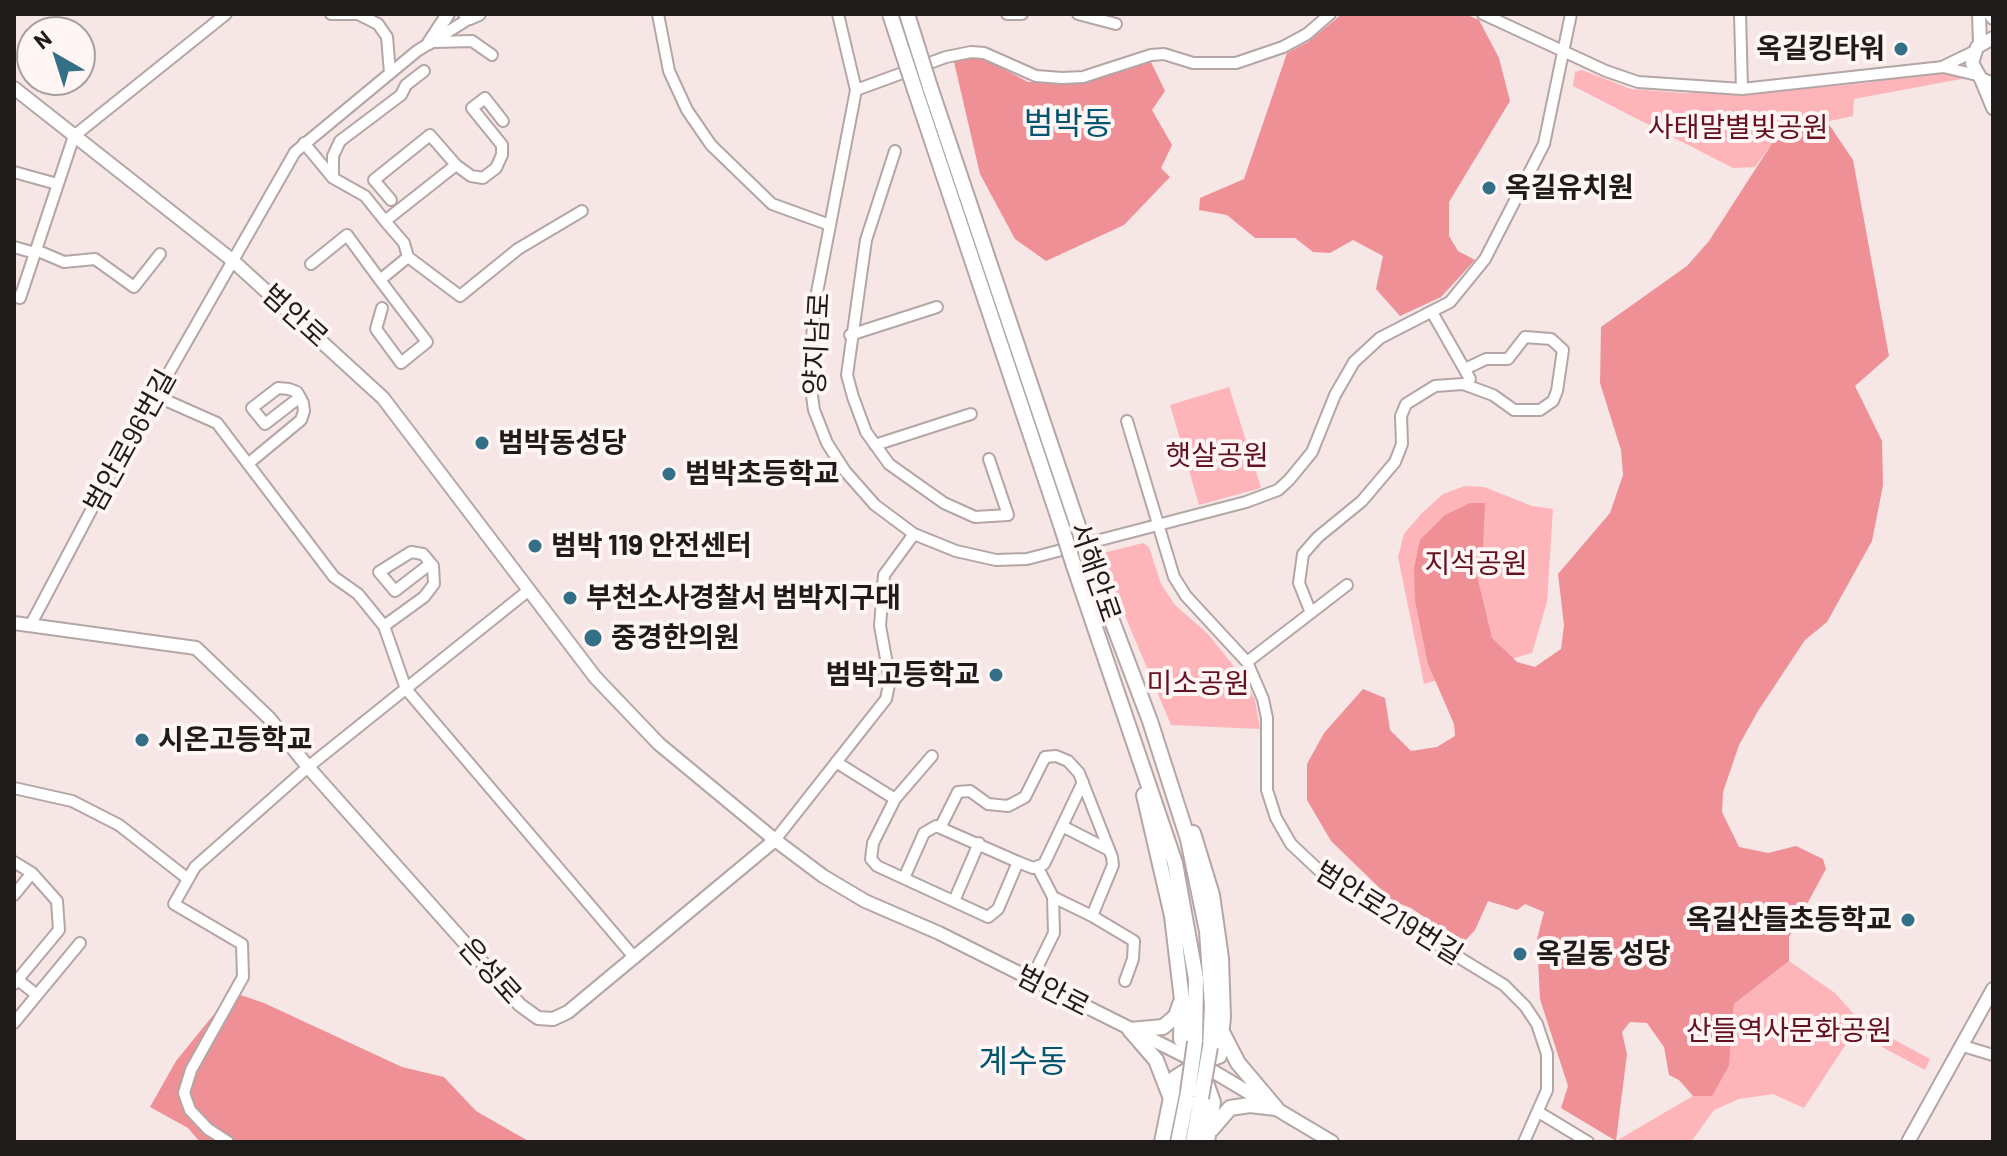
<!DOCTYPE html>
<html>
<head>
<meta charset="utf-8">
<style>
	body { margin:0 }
	#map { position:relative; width:2007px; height:1156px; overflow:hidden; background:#f6e6e6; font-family:Barlow,sans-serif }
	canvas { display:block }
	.frame { position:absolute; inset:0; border:16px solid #201b1b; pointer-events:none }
	.north { position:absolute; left:16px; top:16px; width:80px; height:80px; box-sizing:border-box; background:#fff5f5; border:2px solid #a69e9e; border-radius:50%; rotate:321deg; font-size:22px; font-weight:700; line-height:32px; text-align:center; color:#201b1b }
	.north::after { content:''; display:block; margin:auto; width:28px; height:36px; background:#336f86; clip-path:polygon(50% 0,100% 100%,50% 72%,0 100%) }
</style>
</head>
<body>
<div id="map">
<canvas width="2007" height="1156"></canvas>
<div class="frame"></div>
<div class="north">N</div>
</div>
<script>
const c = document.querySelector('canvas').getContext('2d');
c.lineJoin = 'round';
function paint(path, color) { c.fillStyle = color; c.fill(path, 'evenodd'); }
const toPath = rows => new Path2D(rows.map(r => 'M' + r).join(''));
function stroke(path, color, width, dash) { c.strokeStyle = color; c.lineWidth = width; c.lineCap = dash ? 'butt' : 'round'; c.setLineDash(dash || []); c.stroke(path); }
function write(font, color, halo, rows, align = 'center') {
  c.font = font + ' Barlow,"Noto Sans KR",sans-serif'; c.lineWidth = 8; c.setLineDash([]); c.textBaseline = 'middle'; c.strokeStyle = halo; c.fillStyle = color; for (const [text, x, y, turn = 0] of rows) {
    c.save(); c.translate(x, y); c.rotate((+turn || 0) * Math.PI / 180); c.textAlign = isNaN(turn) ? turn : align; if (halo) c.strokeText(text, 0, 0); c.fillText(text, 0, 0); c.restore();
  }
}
const green = toPath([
	[1582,70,1631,89,1685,93,1760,92,1865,83,1947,71,1972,77,1854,99,1853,116,1788,130,1771,145,1755,167,1733,168,1573,86,1575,72],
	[1229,387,1261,488,1199,505,1170,405],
	[1465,486,1484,487,1532,506,1553,509,1547,602,1532,653,1424,684,1398,557,1404,534,1421,514,1443,494],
	[1143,543,1149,547,1161,584,1175,605,1208,634,1244,679,1255,700,1260,729,1171,725,1099,554],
	[1789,961,1835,993,1860,1021,1930,1059,1925,1070,1854,1032,1804,1108,1773,1094,1739,1099,1714,1110,1691,1142,1616,1141,1693,1096,1712,1095,1729,1066,1734,1004]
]);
const forest = toPath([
	[1342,14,1465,14,1479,20,1499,58,1510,101,1449,202,1449,236,1458,251,1475,260,1441,297,1400,316,1376,289,1383,256,1353,240,1330,253,1313,252,1295,238,1255,238,1227,215,1199,210,1200,198,1244,179,1287,53,1308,42],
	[970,58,985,59,1028,82,1083,81,1150,60,1165,91,1152,110,1172,145,1161,168,1170,177,1124,225,1046,261,1015,239,980,174,954,62],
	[1828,123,1853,160,1889,356,1855,386,1882,441,1883,485,1872,541,1827,622,1805,640,1758,711,1739,745,1723,792,1722,812,1739,847,1768,853,1796,846,1823,859,1826,869,1789,937,1789,961,1734,1004,1729,1066,1712,1096,1693,1096,1679,1080,1669,1075,1664,1047,1647,1023,1630,1022,1622,1032,1627,1054,1616,1141,1561,1108,1568,1086,1540,999,1537,939,1544,912,1525,904,1517,910,1488,901,1475,930,1463,943,1411,908,1393,901,1331,841,1307,800,1307,764,1324,733,1363,689,1385,698,1390,730,1411,751,1437,747,1455,736,1454,724,1428,664,1415,601,1414,568,1420,540,1445,515,1470,503,1485,503,1483,548,1477,576,1492,638,1517,662,1535,667,1561,649,1564,625,1558,574,1610,513,1623,475,1621,450,1600,383,1601,327,1687,266,1709,241,1771,145,1788,130],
	[232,992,264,1003,402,1067,444,1077,476,1111,530,1142,200,1142,188,1128,150,1107,176,1061]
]);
const minor = toPath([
	[331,14,358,14,378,24,387,37,390,73],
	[658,14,669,71,687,110,711,145,772,204,830,225],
	[838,14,856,90,815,303,809,374,814,410,827,443,845,471,875,505,914,534,956,551,996,560,1027,559,1246,502,1278,490,1289,480,1312,452,1335,395,1354,362,1380,338,1450,302,1485,259,1544,144,1571,14],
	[1007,14,1022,14],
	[1078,14,1116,24],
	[1483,14,1606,71,1638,82,1742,89,1943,67,1977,75],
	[1740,14,1742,89],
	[435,42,472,41,492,55],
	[1944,66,1975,51],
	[856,90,946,57,971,52,984,53,1036,76,1062,78,1083,77,1151,55,1164,54,1193,63,1236,63,1283,47,1307,34,1330,14],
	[304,143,333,178,365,196,385,221,456,165,430,135,374,180,391,200],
	[895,151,866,240,847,375,853,397,866,432,889,464,944,503,975,517,1008,515,989,459],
	[456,165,471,176,483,178,496,168,502,155,502,145,472,108,485,98,503,121],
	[14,172,57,184],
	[333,178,333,156,340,141,401,95,406,85,424,71],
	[385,221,404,243,408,257,460,296,518,249,582,211],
	[14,247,35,253],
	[36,250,64,262,95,259,134,287,160,254],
	[311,264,347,235,380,280,408,257],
	[380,280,427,342,401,363,376,329,382,308],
	[14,296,20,298,74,136,226,14],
	[1433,314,1470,379],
	[850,335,937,307],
	[156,396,217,423,334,577,358,594,384,626,406,689,634,957],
	[1127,421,1174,577,1186,596,1247,662,1263,699,1267,718,1267,790,1276,818,1291,844,1324,875,1504,985,1525,1006,1537,1024,1547,1054,1547,1090,1524,1142],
	[875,445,971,414],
	[249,463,301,420,304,411,303,403,300,397,297,392,289,389,278,388,252,408,265,424,300,397],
	[1311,613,1299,583,1303,554,1318,537,1362,501,1395,462,1402,444,1401,416,1406,404,1435,386,1463,384,1493,395,1514,410,1540,410,1553,401,1557,391,1563,350,1551,339,1525,337,1508,359,1486,359,1465,369],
	[31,624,104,486,295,152,417,51,470,18],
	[384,626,424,597,434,584,433,566,423,554,411,552,379,572,395,591,430,564],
	[1247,662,1347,585],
	[932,756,895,799,873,843,871,859,877,866,988,917,998,909,1018,862,1033,868,1044,864,1083,782],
	[836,762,895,799],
	[14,788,72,801,119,825,188,879],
	[941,826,958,792,970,791,988,804,1008,806,1025,797,1045,757,1056,756,1068,761,1079,773,1112,857,1113,865,1092,916,1134,941,1133,959,1125,981],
	[1064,827,1109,850],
	[775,840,886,699,890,680,880,626,884,575,914,534],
	[14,862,32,873,57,901,59,930,14,984],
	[904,878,924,833,936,826,1018,862],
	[14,895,32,873],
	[1053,897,1092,916],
	[954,901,979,843],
	[18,980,37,995,80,943],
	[1031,980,1054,933,1053,897,1038,868],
	[14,1023,37,995],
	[1963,1046,1993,1055],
	[1540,1113,1588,1142],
	[228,1142,208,1129,190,1110,184,1093,191,1070,243,977,242,944,174,904,195,867,308,767,529,590]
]);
const tertiary = toPath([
	[465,14,470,18,479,14],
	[1979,14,1980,44],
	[1990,14,1993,18],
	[1993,38,1977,47,1972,63,1981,79,1993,84],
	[429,43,448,14],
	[1981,79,1993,108],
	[14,88,232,260,383,398,595,677,659,744,775,840,823,876,865,901,939,933,1199,1063,1332,1142],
	[14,623,196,648,269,718,308,767,520,1005,538,1018,553,1019,568,1012,775,840],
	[1908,1142,1993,989]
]);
const secondary = toPath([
	[930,87,1077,523],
	[915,90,1062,528],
	[1089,560,1150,721,1188,839,1207,931,1212,1006,1210,1047],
	[1073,563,1175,863,1196,979,1195,1042],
	[1144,795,1172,916,1182,1000,1181,1039,1199,1063,1175,1078,1162,1142],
	[1193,833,1212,895,1221,958,1223,1017,1219,1056,1199,1063,1213,1102,1207,1142],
	[1130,1030,1156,1060,1170,1096],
	[1130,1030,1163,1027,1176,1016,1180,1004],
	[1223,1034,1238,1063,1276,1108],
	[1212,1129,1230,1108,1250,1105,1276,1108],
	[1178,1142,1188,1092],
	[1193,1142,1201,1098]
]);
const secondaryBridge = toPath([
	[890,14,915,90],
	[907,14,930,87],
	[1077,523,1089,560],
	[1062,528,1073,563],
	[1188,1092,1195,1042],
	[1201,1098,1210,1047]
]);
const markers = [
	[1901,49,8,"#336f86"],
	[1489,188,8,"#336f86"],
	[482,443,8,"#336f86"],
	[669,474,8,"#336f86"],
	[535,546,8,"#336f86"],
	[570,598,8,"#336f86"],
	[593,638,10,"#336f86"],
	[996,675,8,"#336f86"],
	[142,740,8,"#336f86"],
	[1908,920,8,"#336f86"],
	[1520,954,8,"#336f86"]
];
const poiNames = [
	["옥길킹타워",1885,49,"right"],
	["옥길유치원",1505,188],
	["범박동성당",498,443],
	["범박초등학교",685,474],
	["범박 119 안전센터",551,546],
	["부천소사경찰서 범박지구대",586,598],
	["중경한의원",611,638],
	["범박고등학교",980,675,"right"],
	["시온고등학교",158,740],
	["옥길산들초등학교",1892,920,"right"],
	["옥길동 성당",1536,954]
];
const parkNames = [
	["사태말별빛공원",1738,128],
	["햇살공원",1217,456],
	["지석공원",1476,564],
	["미소공원",1198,684],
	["산들역사문화공원",1789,1031]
];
const streetNames = [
	["범안로",295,316,42],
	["양지남로",817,344,-87],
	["범안로96번길",130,441,-61],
	["서해안로",1095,572,71],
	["범안로219번길",1389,913,32],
	["은성로",490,971,48],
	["범안로",1053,991,27]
];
const quarterNames = [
	["범박동",1068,123],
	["계수동",1023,1061]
];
paint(green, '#feb5b9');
paint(forest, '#ee9096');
stroke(minor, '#b5a6a6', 14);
stroke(tertiary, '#b5a6a6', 16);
stroke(secondary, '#b5a6a6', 18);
stroke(minor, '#fff', 10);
stroke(tertiary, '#fff', 12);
stroke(secondary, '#fff', 14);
stroke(secondaryBridge, '#b5a6a6', 18, []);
stroke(secondaryBridge, '#fff', 14);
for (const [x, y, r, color] of markers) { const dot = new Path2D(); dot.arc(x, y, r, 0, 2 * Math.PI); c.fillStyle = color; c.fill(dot); stroke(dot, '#fff5f5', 3); }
write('bold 28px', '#201b1b', '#fff5f5', poiNames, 'left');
write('28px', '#641121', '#fff5f5', parkNames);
write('28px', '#201b1b', '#fff5f5', streetNames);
write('32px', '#01556e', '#fff5f5', quarterNames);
</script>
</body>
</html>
